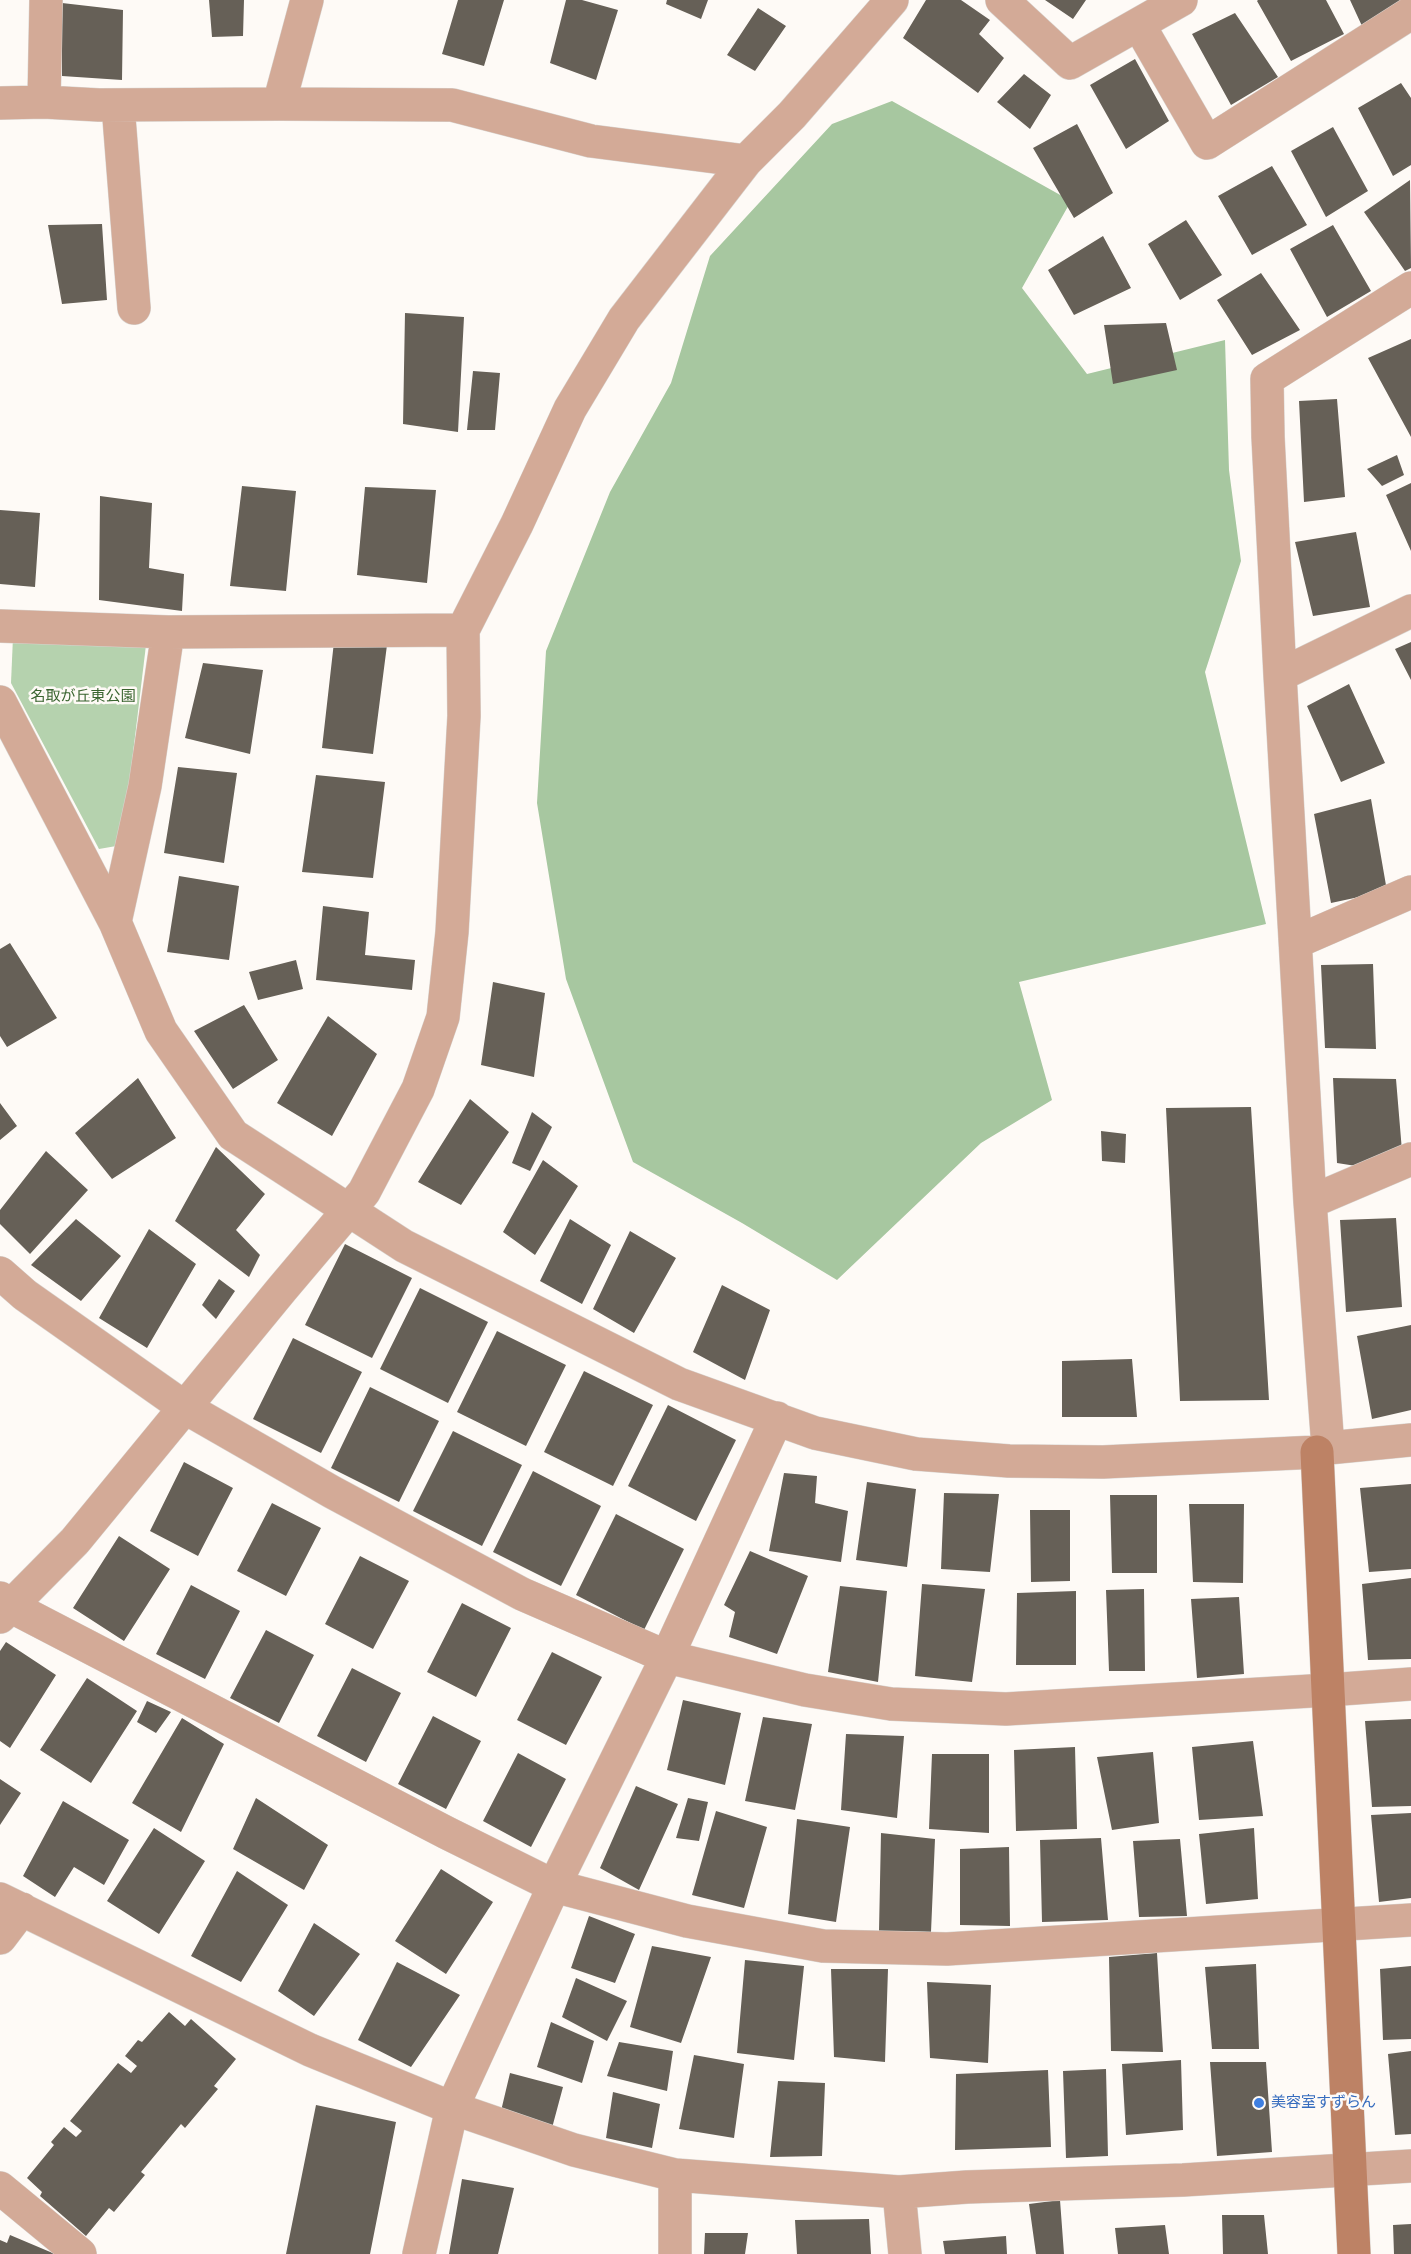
<!DOCTYPE html>
<html>
<head>
<meta charset="utf-8">
<style>
	body { margin:0 }
	canvas { display:block; background:#fefaf6 }
</style>
</head>
<body>
<canvas width="1411" height="2254"></canvas>
<script>
const c = document.querySelector('canvas').getContext('2d');
c.lineJoin = 'round';
function paint(path, color) { c.fillStyle = color; c.fill(path, 'evenodd'); }
const toPath = rows => new Path2D(rows.map(r => 'M' + r).join(''));
function stroke(path, color, width, dash) { c.strokeStyle = color; c.lineWidth = width; c.lineCap = dash ? 'butt' : 'round'; c.setLineDash(dash || []); c.stroke(path); }
function write(font, color, halo, rows, align = 'center') {
  c.font = font + ' Montserrat,"Noto Sans JP",sans-serif'; c.lineWidth = 5; c.setLineDash([]); c.textBaseline = 'middle'; c.strokeStyle = halo; c.fillStyle = color; for (const [text, x, y, turn = 0] of rows) {
    c.save(); c.translate(x, y); c.rotate((+turn || 0) * Math.PI / 180); c.textAlign = isNaN(turn) ? turn : align; if (halo) c.strokeText(text, 0, 0); c.fillText(text, 0, 0); c.restore();
  }
}
const green = toPath([
	[13,637,146,645,122,845,99,849,11,683]
]);
const forest = toPath([
	[892,101,1071,201,1022,288,1087,374,1225,340,1229,470,1241,561,1205,672,1266,924,1019,982,1052,1100,981,1143,837,1280,742,1223,633,1162,566,979,537,803,546,651,610,492,671,383,710,256,832,124]
]);
const building = toPath([
	[209,0,244,0,243,36,212,37],
	[458,0,504,0,484,66,442,54],
	[566,0,582,0,618,10,596,80,550,63],
	[667,0,708,0,701,19,666,4],
	[926,0,961,0,990,20,979,34,1004,58,978,93,903,38],
	[1045,0,1086,0,1073,19],
	[1258,0,1326,0,1344,34,1291,61,1257,1],
	[1350,0,1406,0,1362,26],
	[62,3,123,10,122,80,62,76],
	[758,8,786,26,755,71,727,55],
	[1235,13,1278,77,1231,105,1192,34],
	[1135,59,1169,121,1126,149,1090,85],
	[1024,74,1051,95,1030,129,997,102],
	[1401,83,1411,98,1411,165,1393,176,1358,108],
	[1077,124,1113,193,1074,218,1033,148],
	[1333,127,1368,191,1326,217,1291,151],
	[1272,166,1307,225,1252,255,1218,196],
	[1410,180,1411,268,1405,271,1364,212],
	[1186,220,1222,275,1180,300,1148,244],
	[102,224,107,300,62,304,48,225],
	[1333,225,1371,291,1327,317,1290,249],
	[1103,236,1131,288,1074,315,1048,270],
	[1261,273,1300,330,1252,355,1217,300],
	[405,313,464,317,458,432,403,424],
	[1166,323,1177,370,1113,384,1104,325],
	[1411,339,1411,437,1368,358],
	[473,371,500,373,495,430,467,430],
	[1337,399,1345,497,1304,502,1299,401],
	[1397,455,1404,475,1382,486,1367,469],
	[1411,483,1411,551,1386,495],
	[242,486,296,491,286,591,230,586],
	[365,487,436,490,427,583,357,575],
	[100,496,152,503,149,568,184,574,182,611,99,600],
	[0,510,40,513,35,587,0,584],
	[1356,532,1370,607,1313,616,1295,542],
	[334,642,387,645,373,754,322,748],
	[1411,642,1411,680,1395,649],
	[203,663,263,670,250,754,185,738],
	[1349,684,1385,763,1341,782,1307,706],
	[178,767,237,773,224,863,164,853],
	[316,775,385,782,373,878,302,872],
	[1371,799,1387,891,1331,903,1314,814],
	[179,876,239,886,229,960,167,952],
	[323,906,369,912,365,955,415,960,412,990,316,980],
	[10,943,57,1018,7,1047,0,1036,0,949],
	[296,960,303,989,258,1000,249,972],
	[1373,964,1376,1049,1325,1048,1321,965],
	[493,982,545,993,534,1077,481,1065],
	[244,1005,278,1060,233,1089,194,1031],
	[328,1016,377,1054,332,1136,277,1103],
	[138,1078,176,1138,112,1179,75,1133],
	[1333,1078,1396,1079,1402,1151,1369,1168,1337,1163],
	[470,1099,509,1132,461,1205,418,1182],
	[0,1103,17,1126,0,1140],
	[1251,1107,1269,1400,1180,1401,1166,1108],
	[532,1112,552,1127,530,1171,512,1163],
	[1101,1131,1126,1134,1125,1163,1102,1161],
	[216,1147,265,1194,236,1230,260,1255,249,1277,175,1221],
	[46,1151,88,1190,30,1254,0,1224,0,1210],
	[543,1160,578,1186,535,1255,503,1232],
	[1396,1218,1402,1307,1346,1312,1340,1220],
	[76,1219,121,1256,81,1301,31,1265],
	[570,1219,611,1245,582,1304,540,1281],
	[149,1229,196,1264,147,1348,99,1318],
	[630,1231,676,1258,634,1333,593,1309],
	[345,1244,412,1278,372,1358,305,1325],
	[219,1279,235,1291,216,1319,202,1305],
	[722,1285,770,1310,745,1380,693,1352],
	[420,1288,488,1322,448,1403,380,1369],
	[1411,1325,1411,1410,1372,1419,1357,1336],
	[497,1331,566,1365,526,1446,457,1412],
	[293,1338,362,1372,321,1453,253,1419],
	[1132,1359,1137,1417,1062,1417,1062,1361],
	[584,1371,653,1405,613,1486,544,1452],
	[370,1387,439,1421,399,1502,331,1468],
	[668,1405,736,1440,696,1521,628,1486],
	[453,1431,522,1465,482,1546,413,1511],
	[184,1462,233,1488,198,1556,150,1531],
	[533,1471,601,1506,561,1586,493,1552],
	[784,1473,817,1476,815,1503,848,1511,841,1562,769,1551],
	[867,1482,916,1489,907,1567,856,1560],
	[1411,1484,1411,1569,1369,1572,1360,1488],
	[944,1493,999,1494,990,1572,941,1569],
	[1110,1495,1157,1495,1157,1573,1112,1573],
	[272,1503,321,1528,286,1596,237,1571],
	[1189,1504,1244,1504,1243,1583,1193,1582],
	[1030,1510,1070,1510,1070,1581,1031,1582],
	[616,1514,684,1549,644,1630,576,1595],
	[119,1536,170,1569,124,1641,73,1608],
	[750,1551,808,1576,777,1654,729,1637,735,1612,724,1605],
	[360,1556,409,1581,373,1649,325,1624],
	[1411,1578,1411,1659,1368,1660,1362,1584],
	[922,1584,985,1589,972,1682,915,1676],
	[191,1585,240,1611,205,1679,156,1654],
	[840,1586,887,1591,878,1682,828,1672],
	[1144,1589,1145,1671,1109,1671,1106,1590],
	[1076,1591,1076,1665,1016,1665,1017,1593],
	[1239,1597,1244,1674,1197,1678,1191,1599],
	[462,1603,511,1628,476,1697,427,1672],
	[266,1630,314,1655,279,1723,230,1698],
	[6,1642,56,1675,10,1748,0,1741,0,1651],
	[552,1652,602,1677,566,1745,517,1720],
	[352,1668,401,1693,366,1762,317,1736],
	[87,1678,137,1711,91,1783,40,1750],
	[683,1700,741,1713,725,1785,667,1770],
	[147,1701,171,1712,156,1733,137,1722],
	[433,1716,481,1741,446,1809,398,1784],
	[763,1717,812,1724,795,1810,745,1801],
	[182,1718,224,1744,181,1832,132,1803],
	[1411,1719,1411,1806,1372,1807,1365,1721],
	[846,1734,904,1736,897,1818,841,1810],
	[1253,1741,1263,1816,1199,1820,1192,1747],
	[1075,1747,1077,1829,1016,1831,1014,1750],
	[1153,1752,1159,1823,1112,1830,1097,1757],
	[518,1753,566,1779,531,1847,483,1821],
	[932,1754,989,1754,989,1833,929,1829],
	[0,1779,21,1793,0,1825],
	[636,1786,678,1804,639,1890,600,1868],
	[256,1798,328,1845,304,1890,233,1849],
	[688,1798,708,1802,699,1841,676,1838],
	[63,1801,129,1840,104,1885,74,1867,55,1897,23,1876],
	[716,1811,767,1827,744,1908,692,1895],
	[1411,1813,1411,1898,1379,1902,1371,1815],
	[797,1819,850,1827,836,1922,788,1914],
	[154,1828,205,1861,159,1934,107,1901],
	[1254,1828,1258,1899,1206,1904,1199,1834],
	[881,1833,935,1839,931,1932,879,1931],
	[1101,1838,1108,1920,1042,1922,1040,1840],
	[1180,1839,1187,1916,1139,1917,1133,1841],
	[1009,1847,1010,1926,960,1925,960,1849],
	[441,1869,493,1902,446,1974,395,1941],
	[237,1871,288,1905,241,1982,191,1956],
	[589,1916,635,1934,615,1983,571,1968],
	[314,1923,360,1954,314,2016,278,1991],
	[652,1946,711,1957,681,2043,630,2027],
	[1157,1953,1163,2052,1111,2051,1109,1957],
	[745,1960,804,1966,794,2060,737,2053],
	[397,1962,460,1995,411,2067,358,2040],
	[1256,1964,1259,2049,1212,2049,1205,1967],
	[1411,1966,1411,2039,1383,2040,1380,1969],
	[831,1969,888,1969,885,2062,834,2057],
	[576,1978,627,2001,607,2041,562,2017],
	[927,1982,991,1985,988,2063,930,2058],
	[169,2012,185,2026,191,2019,236,2059,214,2086,218,2089,185,2128,181,2124,141,2172,145,2175,114,2212,109,2208,86,2236,40,2196,42,2192,27,2178,54,2145,51,2142,64,2127,76,2137,82,2131,70,2121,118,2063,131,2073,137,2066,125,2056,138,2040,142,2042],
	[551,2022,594,2041,582,2083,537,2067],
	[619,2042,673,2051,667,2091,607,2076],
	[1411,2051,1411,2134,1395,2135,1388,2054],
	[694,2055,744,2064,734,2138,679,2129],
	[1181,2060,1183,2130,1126,2135,1122,2064],
	[1210,2062,1266,2062,1272,2152,1217,2156],
	[1106,2069,1108,2156,1066,2158,1063,2071],
	[1048,2070,1051,2147,955,2150,956,2074],
	[510,2073,563,2087,552,2128,501,2111],
	[778,2081,825,2083,822,2156,770,2157],
	[613,2092,660,2104,652,2148,606,2138],
	[316,2105,396,2122,370,2254,286,2254],
	[462,2179,514,2188,498,2254,449,2254],
	[1060,2200,1064,2254,1036,2254,1029,2204],
	[1222,2215,1264,2215,1268,2254,1223,2254],
	[869,2219,871,2254,797,2254,795,2220],
	[1411,2224,1411,2254,1394,2254,1393,2225],
	[1165,2225,1169,2254,1118,2254,1115,2228],
	[705,2233,748,2233,745,2254,704,2254],
	[10,2235,55,2254,0,2254,0,2240,7,2243],
	[1006,2236,1007,2254,945,2254,943,2241]
]);
const street = toPath([
	[1002,0,1070,63,1181,0],
	[1139,25,1207,143,1411,13],
	[44,102,46,0],
	[0,103,44,102,99,105,279,104,452,105,591,141,746,161],
	[279,104,307,0],
	[118,105,134,308],
	[0,626,168,632,463,630],
	[1280,675,1411,611],
	[0,702,115,922,161,1031,233,1135,404,1246,679,1384,815,1433,916,1454,1009,1461,1103,1462,1317,1452,1328,1448,1411,1440],
	[115,922,145,786,168,632],
	[1296,942,1411,892],
	[1310,1202,1411,1159],
	[0,1273,25,1295,184,1407,332,1492,522,1594,667,1657,805,1690,891,1704,1006,1709,1328,1690,1411,1684],
	[1328,1448,1310,1202,1280,675,1268,437,1267,379,1411,288],
	[0,1598,12,1607,447,1833,554,1886,687,1921,823,1946,947,1949,1411,1920],
	[0,1617,75,1541,282,1289,364,1192,418,1089,443,1017,452,932,464,716,463,630,517,524,570,409,624,319,746,161,792,115,892,0],
	[0,1899,310,2050,452,2108,574,2150,675,2175,899,2192,967,2187,1183,2180,1411,2166],
	[0,1938,22,1909],
	[675,2175,675,2254],
	[0,2188,80,2254],
	[899,2192,905,2254],
	[419,2254,452,2108,554,1886,667,1657,777,1418]
]);
const secondary = toPath([
	[1317,1452,1354,2254]
]);
const markers = [
	[1259,2103,6,"#3f7fe0"]
];
const parkNames = [
	["名取が丘東公園",83,697]
];
const shopNames = [
	["美容室すずらん",1271,2103]
];
paint(green, '#b5d2ae');
paint(forest, '#a7c7a0');
paint(building, '#666057');
stroke(street, '#d8d4d0', 34);
stroke(secondary, '#d8d4d0', 34);
stroke(street, '#d3aa97', 33);
stroke(secondary, '#bd8265', 33);
for (const [x, y, r, color] of markers) { const dot = new Path2D(); dot.arc(x, y, r, 0, 2 * Math.PI); c.fillStyle = color; c.fill(dot); stroke(dot, '#fefaf6', 2); }
write('15px', '#39642f', '#fefaf6', parkNames);
write('15px', '#366cbe', '#fefaf6', shopNames, 'left');
</script>
</body>
</html>
